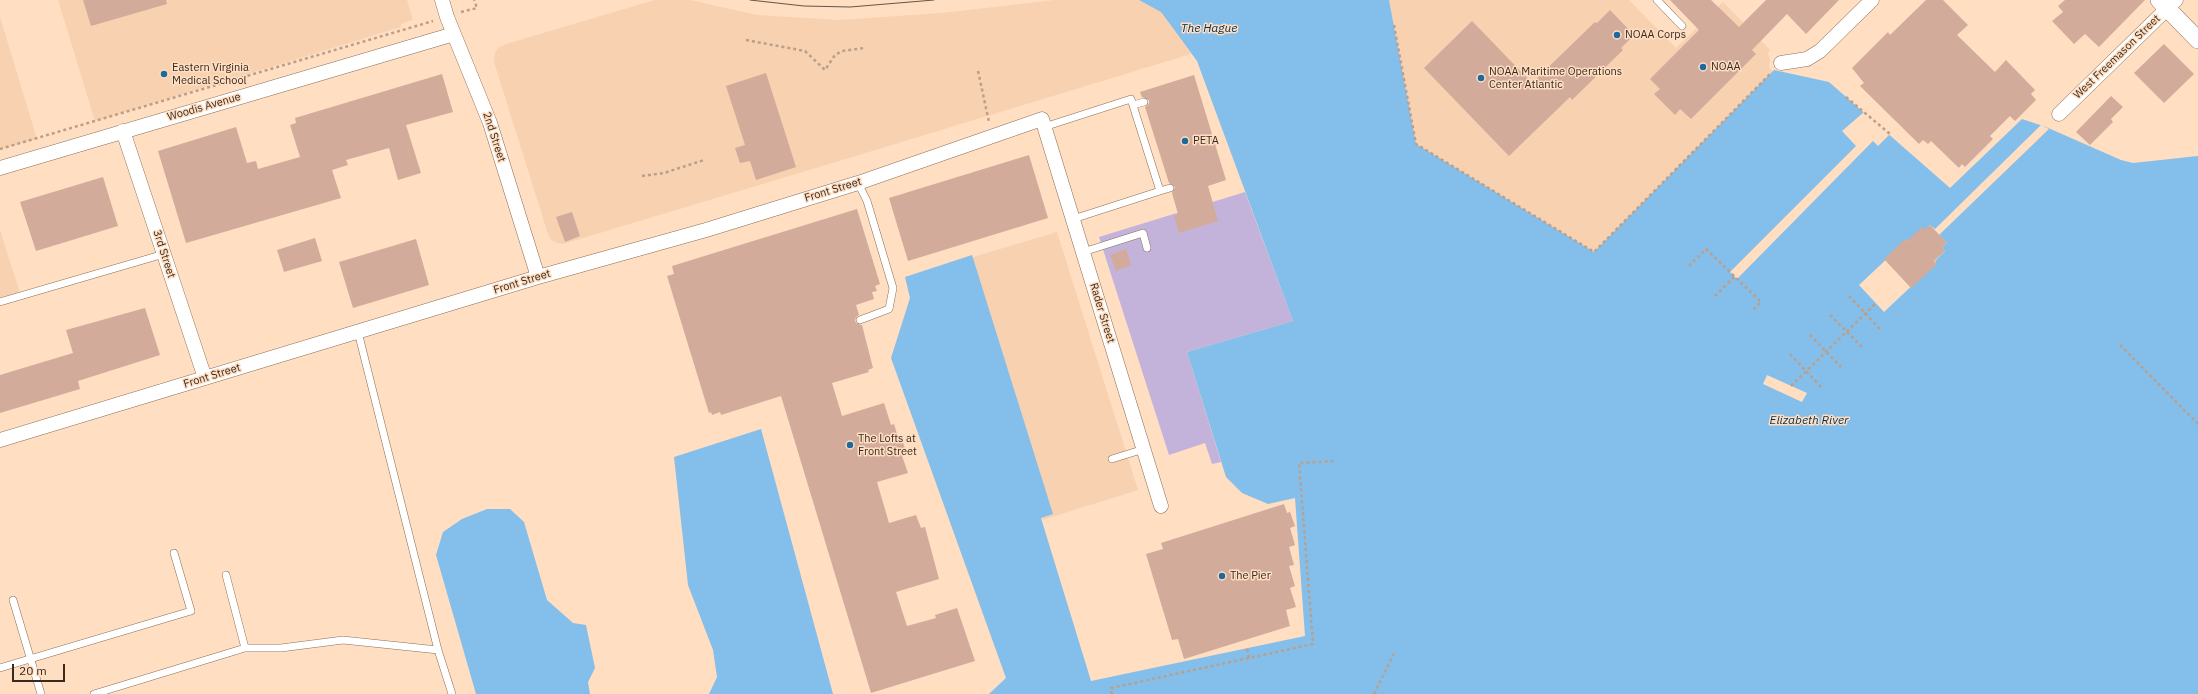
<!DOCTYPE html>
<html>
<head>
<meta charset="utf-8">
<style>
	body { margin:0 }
	#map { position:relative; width:2198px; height:694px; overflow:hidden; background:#ffdec2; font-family:"IBM Plex Sans",sans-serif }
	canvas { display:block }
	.scale { position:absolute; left:12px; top:664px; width:53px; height:18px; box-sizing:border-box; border:2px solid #372a20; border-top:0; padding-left:5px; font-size:12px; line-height:14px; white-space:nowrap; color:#372a20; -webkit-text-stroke:3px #ffdec2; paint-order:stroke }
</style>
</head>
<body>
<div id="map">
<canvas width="2198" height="694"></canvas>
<div class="scale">20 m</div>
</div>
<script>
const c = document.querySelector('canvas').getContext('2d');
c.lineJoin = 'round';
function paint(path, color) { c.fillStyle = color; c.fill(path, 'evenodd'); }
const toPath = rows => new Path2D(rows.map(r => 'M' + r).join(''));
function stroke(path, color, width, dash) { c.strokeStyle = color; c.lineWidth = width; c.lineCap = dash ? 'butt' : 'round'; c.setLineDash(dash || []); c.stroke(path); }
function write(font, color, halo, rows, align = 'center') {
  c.font = font + ' "IBM Plex Sans",sans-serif'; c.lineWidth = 3; c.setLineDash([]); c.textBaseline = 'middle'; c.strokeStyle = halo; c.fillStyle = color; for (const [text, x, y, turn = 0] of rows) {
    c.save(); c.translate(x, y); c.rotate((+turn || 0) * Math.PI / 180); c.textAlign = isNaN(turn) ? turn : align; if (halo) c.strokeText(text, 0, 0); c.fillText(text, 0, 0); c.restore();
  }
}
const built = toPath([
	[58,0,407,0,413,20,401,24,401,27,95,121],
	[655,0,690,0,757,15,839,20,942,13,1055,0,1139,0,1161,12,1191,54,849,158,563,244,557,243,551,240,548,234,494,62,495,53,498,48,506,44],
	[1389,0,1629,0,1676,48,1723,2,1770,50,1768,53,1770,60,1769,67,1773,72,1594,252,1416,144],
	[0,17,37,139,0,149],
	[0,230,20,293,0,298],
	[1057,232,1138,490,1042,520,960,261]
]);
const green = toPath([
	[1245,192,1293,321,1187,352,1221,462,1212,464,1205,443,1169,455,1099,237]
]);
const water = toPath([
	[1139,0,1389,0,1416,144,1594,252,1774,70,1829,82,1950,188,2022,119,2046,127,2121,160,2133,163,2198,156,2198,694,989,694,1006,678,891,358,910,298,905,277,972,255,1053,514,1041,518,1091,681,1305,636,1295,498,1268,504,1242,493,1226,477,1187,352,1293,321,1197,61,1161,12],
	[761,429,833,694,709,694,717,677,713,650,688,585,674,457],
	[487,509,510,509,524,522,547,600,573,623,586,625,595,668,588,682,590,694,476,694,436,555,443,532,462,519]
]);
const pier = toPath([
	[1864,112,1890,134,1878,146,1873,141,1737,279,1730,272,1856,146,1842,131],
	[2041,125,2049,129,1939,235,1947,243,1942,247,1945,251,1935,261,1936,263,1884,312,1859,285,1907,240,1910,244,1930,225,1935,229],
	[1767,375,1807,393,1802,402,1763,384]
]);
const building = toPath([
	[83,0,166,0,167,4,91,26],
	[1670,0,1711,0,1739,27,1766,0,1839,0,1806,34,1787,14,1752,50,1756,54,1691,119,1680,109,1675,115,1654,94,1660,89,1650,79,1699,30],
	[1926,0,1943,0,1968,25,1957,35,1995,72,2006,60,2035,90,2031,94,2036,100,2015,121,2010,116,1990,136,1993,139,1965,167,1962,164,1959,168,1931,141,1928,144,1923,140,1919,144,1860,86,1864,83,1852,68,1888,32,1890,35],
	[2065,0,2145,0,2099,47,2085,34,2074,44,2052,21,2063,12,2058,6],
	[1610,10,1634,35,1621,48,1623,50,1572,100,1570,97,1509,156,1424,68,1472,21,1532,83,1595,22,1597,23],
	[2164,44,2194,74,2164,103,2134,73],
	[766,73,796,167,756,180,750,161,740,163,735,148,745,145,726,86],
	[442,74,453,112,406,125,421,173,398,180,389,148,346,160,348,165,332,170,341,198,186,243,158,151,236,127,247,163,256,161,258,169,300,157,290,125,296,123,295,118],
	[1194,75,1226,180,1208,186,1218,221,1179,233,1174,216,1178,214,1172,193,1175,187,1169,183,1145,107,1149,104,1149,100,1142,97,1140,92],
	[2111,96,2123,107,2111,119,2113,122,2090,145,2076,132],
	[1029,155,1048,218,908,261,889,198],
	[103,177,118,226,36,251,20,202],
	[857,209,880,284,875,286,877,291,872,292,874,299,856,305,859,315,856,317,855,321,857,324,862,325,873,368,868,370,869,372,832,383,842,416,884,403,891,425,894,424,898,437,901,436,906,452,901,453,908,473,877,482,889,523,916,515,921,528,925,527,939,579,896,592,907,626,936,618,935,615,957,608,975,661,871,693,781,396,721,415,720,412,712,415,711,412,709,413,667,276,674,274,672,266],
	[572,212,580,236,565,242,556,217],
	[1930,225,1947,243,1942,247,1945,251,1934,261,1937,264,1911,288,1884,259,1905,239,1907,241,1922,227,1924,230],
	[315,238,322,261,284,272,277,250],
	[416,239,429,285,353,308,339,262],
	[1126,249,1131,265,1116,271,1110,255],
	[145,308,160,355,78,381,80,389,0,413,0,375,73,353,66,330],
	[1284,504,1287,513,1290,512,1295,526,1290,528,1295,545,1289,547,1294,565,1289,566,1295,586,1290,588,1296,607,1286,610,1290,626,1184,659,1178,639,1172,640,1146,554,1163,549,1161,543]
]);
const path = toPath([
	[461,12,477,8,474,0],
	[1394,25,1416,144,1594,252,1771,73],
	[746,40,805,51,825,70,835,55,842,51,864,48],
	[978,71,989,122],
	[1846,97,1890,134],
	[0,149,433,21],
	[642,176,664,173,704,160],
	[1689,266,1706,249,1761,302,1752,311],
	[1715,296,1735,276],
	[1849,296,1880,329],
	[1830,315,1862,347],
	[1810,335,1841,367],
	[2120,345,2198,424],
	[1790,354,1822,388],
	[1791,386,1876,303],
	[1247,649,1249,658],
	[1112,694,1111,688,1313,644,1299,463,1334,461],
	[1374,694,1394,653]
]);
const service = toPath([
	[1657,0,1682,26],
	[1133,105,1144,102],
	[1044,127,1131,99,1160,191,1073,219],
	[858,183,867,201,893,288,889,309,860,320],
	[1160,191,1170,188],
	[1083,252,1143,233,1147,248],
	[0,302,164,254],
	[358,332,438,650,452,694],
	[1112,459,1144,449],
	[13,600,41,694],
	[245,648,281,648,343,640,438,650],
	[0,668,191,611,174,553],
	[94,694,245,648,226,575]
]);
const minor = toPath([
	[442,0,447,17,490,123,538,277],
	[1781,63,1807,59,1820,51,1872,0],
	[2059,114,2176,0],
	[123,131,205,378],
	[0,168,454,34],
	[0,440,538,277,706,230,858,183,1042,119,1161,506]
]);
const tertiary = toPath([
	[2159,0,2198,40]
]);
const tram = toPath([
	[750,0,804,6,850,7,934,0]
]);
const markers = [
	[1617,35,4,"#1d699c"],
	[1703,67,4,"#1d699c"],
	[164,74,4,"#1d699c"],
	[1481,78,4,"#1d699c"],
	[1185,141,4,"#1d699c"],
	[850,445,4,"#1d699c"],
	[1222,576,4,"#1d699c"]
];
const poiNames = [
	["NOAA Corps",1625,35],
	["NOAA",1711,67],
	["Eastern Virginia",172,68],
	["Medical School",172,81],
	["NOAA Maritime Operations",1489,72],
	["Center Atlantic",1489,85],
	["PETA",1193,141],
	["The Lofts at",858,439],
	["Front Street",858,452],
	["The Pier",1230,576]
];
const streetNames = [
	["West Freemason Street",2117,57,-44],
	["Woodis Avenue",204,107,-16],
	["2nd Street",494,137,72],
	["Front Street",833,190,-17],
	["3rd Street",164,254,72],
	["Front Street",522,282,-17],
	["Rader Street",1102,313,73],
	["Front Street",212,376,-17]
];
const waterNames = [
	["The Hague",1209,29],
	["Elizabeth River",1809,421]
];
paint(built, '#f7d1b0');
paint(green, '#c3b3db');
paint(water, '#84beeb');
paint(pier, '#ffdec2');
paint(building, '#d2ab9b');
stroke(service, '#8b6f56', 8);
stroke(minor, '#8b6f56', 15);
stroke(tertiary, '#8b6f56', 18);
stroke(path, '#baa08a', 2.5, [3, 3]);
stroke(service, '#fff', 7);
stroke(minor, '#fff', 14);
stroke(tertiary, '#fff', 17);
stroke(tram, '#665546', 1);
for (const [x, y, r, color] of markers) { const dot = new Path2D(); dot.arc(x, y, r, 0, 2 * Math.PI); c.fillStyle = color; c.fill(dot); stroke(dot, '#ffdec2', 1.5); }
write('11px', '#372a20', '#ffdec2', poiNames, 'left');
write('11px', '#372a20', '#ffdec2', streetNames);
write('italic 12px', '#01304e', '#ffdec2', waterNames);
</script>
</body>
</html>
